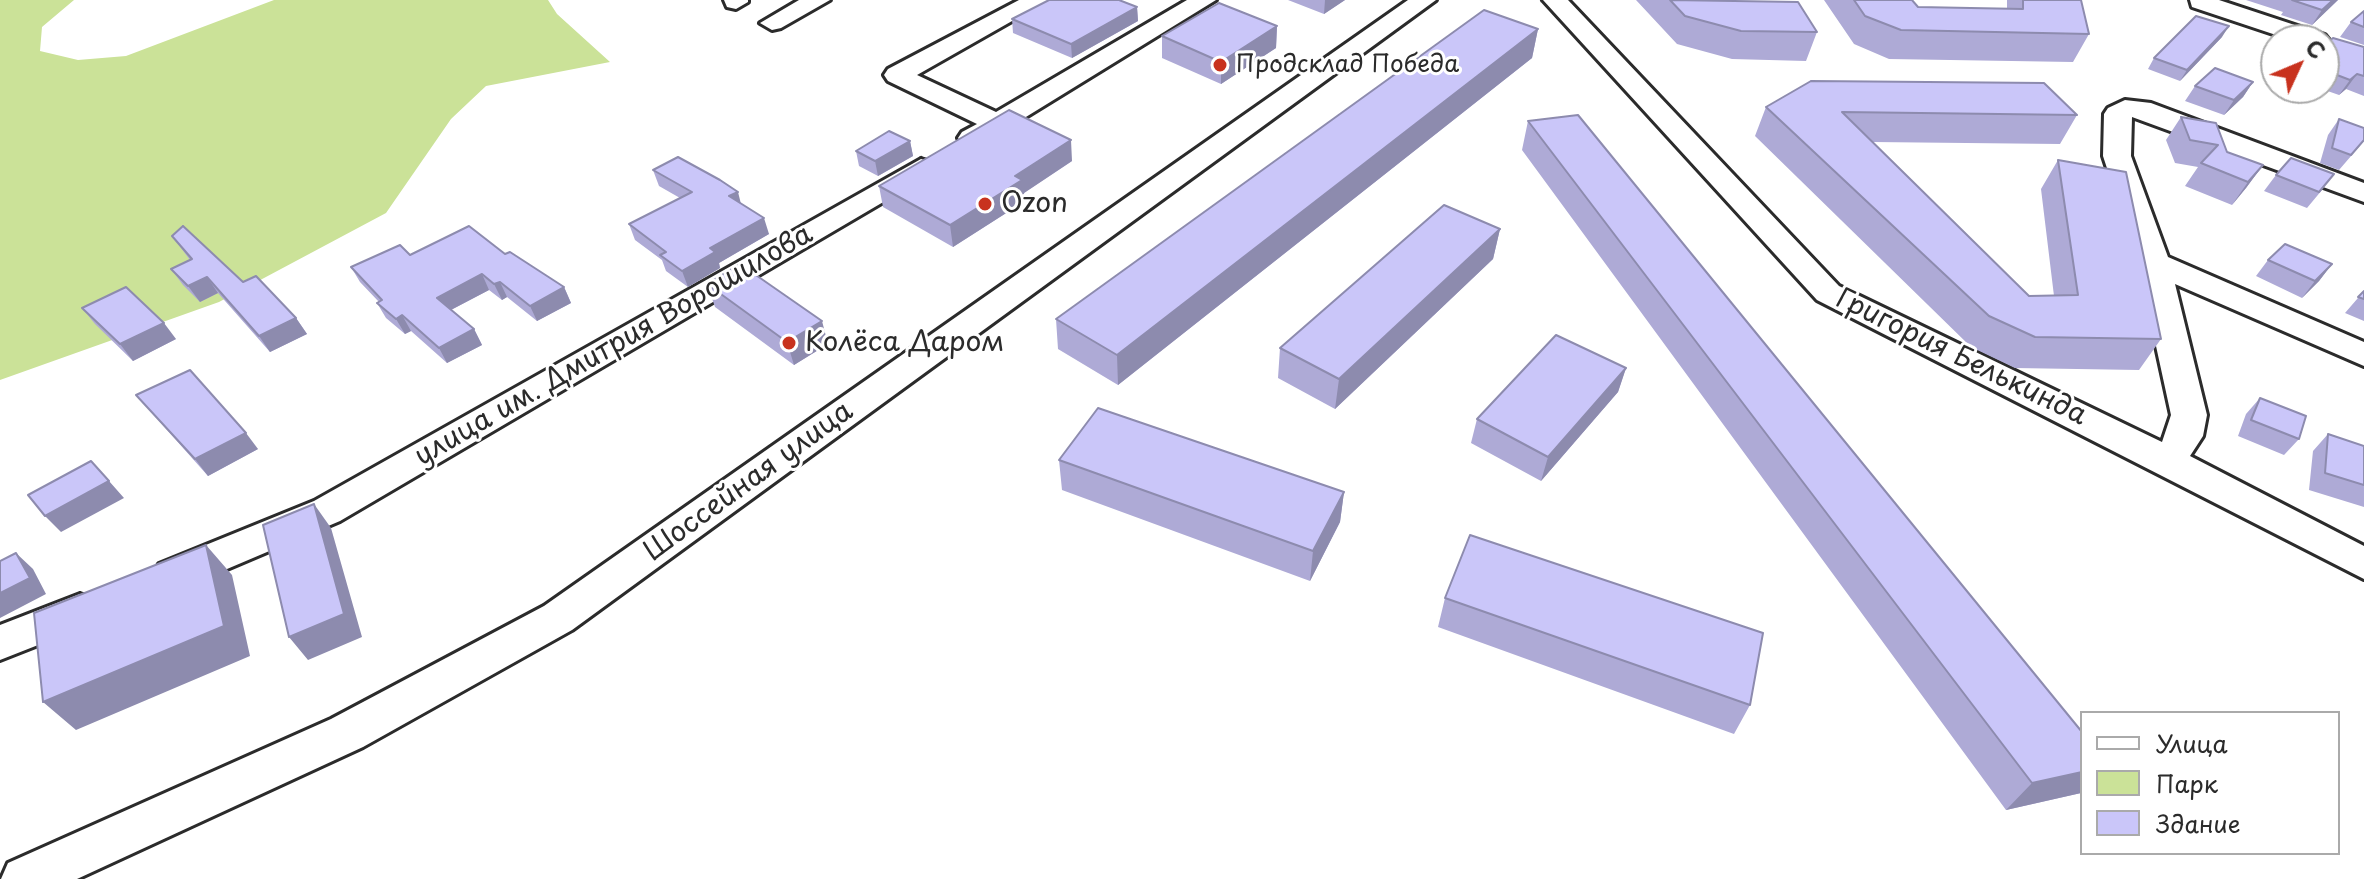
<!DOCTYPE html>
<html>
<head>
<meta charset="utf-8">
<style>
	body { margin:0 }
	#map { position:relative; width:2364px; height:879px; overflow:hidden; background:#fff; font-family:"Playpen Sans",sans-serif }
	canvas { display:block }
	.legend { position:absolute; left:2080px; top:711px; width:260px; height:144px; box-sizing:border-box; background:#fff; border:2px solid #aaa; margin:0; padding:10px 14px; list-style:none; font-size:24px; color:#2b2b2b }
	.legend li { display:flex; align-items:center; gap:16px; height:40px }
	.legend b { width:40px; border:2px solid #aaa }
	.north { position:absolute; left:2260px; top:24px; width:80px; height:80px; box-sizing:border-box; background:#fff; border:2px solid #aaa; border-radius:50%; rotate:46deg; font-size:22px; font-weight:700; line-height:32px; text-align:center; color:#2b2b2b }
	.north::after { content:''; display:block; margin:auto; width:28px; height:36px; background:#c8321e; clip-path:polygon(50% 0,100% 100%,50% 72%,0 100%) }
</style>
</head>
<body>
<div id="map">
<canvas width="2364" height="879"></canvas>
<ul class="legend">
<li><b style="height:10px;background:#fff"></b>Улица</li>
<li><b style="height:22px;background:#cbe298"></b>Парк</li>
<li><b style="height:22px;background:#cac6f9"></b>Здание</li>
</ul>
<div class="north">С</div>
</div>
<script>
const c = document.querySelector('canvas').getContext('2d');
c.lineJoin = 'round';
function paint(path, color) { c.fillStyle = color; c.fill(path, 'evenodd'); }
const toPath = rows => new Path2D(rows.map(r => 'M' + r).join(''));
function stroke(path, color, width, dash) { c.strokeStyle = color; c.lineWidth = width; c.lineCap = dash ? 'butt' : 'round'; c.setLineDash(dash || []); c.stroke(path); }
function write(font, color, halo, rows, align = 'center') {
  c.font = font + ' "Playpen Sans",sans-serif'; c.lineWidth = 6; c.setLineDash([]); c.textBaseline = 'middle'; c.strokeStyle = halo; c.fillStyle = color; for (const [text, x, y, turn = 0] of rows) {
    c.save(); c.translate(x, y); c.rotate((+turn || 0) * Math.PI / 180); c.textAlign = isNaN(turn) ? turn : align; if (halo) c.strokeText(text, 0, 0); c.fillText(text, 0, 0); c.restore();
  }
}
const green = toPath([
	[0,0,74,0,42,27,40,51,78,60,126,56,274,0,548,0,557,14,610,62,486,86,451,119,386,213,219,302,0,380]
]);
const minor = toPath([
	[724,0,748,0,748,2,736,9,727,7,724,0],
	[799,0,830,0,781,28,772,30,760,23,799,0],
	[1019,0,1049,0,917,75,996,112,1187,0,1216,0,982,144,962,144,958,138,962,132,977,124,888,81,884,75,888,69,1019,0],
	[1408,0,1436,0,572,630,363,747,77,879,1,879,8,863,331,719,544,606,1408,0],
	[1543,0,1568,0,1839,286,2162,442,2171,415,2138,263,2103,156,2104,114,2108,108,2125,100,2151,103,2364,183,2364,202,2132,117,2131,156,2168,257,2364,342,2364,366,2175,284,2207,415,2203,436,2190,456,2364,546,2364,579,1817,300,1543,0],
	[2190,0,2219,0,2325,35,2329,40,2324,46,2324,40,2291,40,2192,7,2190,0],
	[921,159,931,162,935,168,931,174,340,521,187,586,173,591,159,586,153,575,159,564,314,501,921,159],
	[80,594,94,599,100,611,94,623,0,660,0,625,80,594]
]);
const wall = toPath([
	[1288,0,1345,0,1324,14],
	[1636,0,1730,0,1817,32,1806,61,1732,59,1677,44],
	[1824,0,1912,0,1918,7,2007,9,2007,0,2081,0,2089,34,2073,62,1889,59,1854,44],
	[2246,0,2338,0,2312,25,2281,15,2283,12],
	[1137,7,1138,21,1072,58,1013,33,1012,19],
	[2364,11,2364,45,2340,37,2351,22],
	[1277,26,1276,48,1221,84,1162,58,1162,36],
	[1538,29,1532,58,1118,385,1058,349,1056,319],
	[2222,37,2180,81,2148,69,2154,58],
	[2324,45,2364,47,2364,96,2346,89,2339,95,2319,88,2324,88],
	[2253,82,2243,97,2224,115,2185,101,2195,86],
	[1766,107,2077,115,2060,144,1873,142,2029,296,2054,296,2041,189,2058,160,2161,339,2139,370,2015,368,1971,347,1755,136],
	[2181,117,2227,152,2263,165,2246,188,2232,205,2185,186,2198,167,2175,163,2166,140],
	[2339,119,2364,128,2364,141,2339,170,2320,163,2328,135],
	[1528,121,2082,732,2081,793,2006,810,1522,150],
	[910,141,913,156,878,176,859,166,856,151],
	[1072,161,1024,193,1025,201,953,247,883,207,879,186],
	[653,170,741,203,769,234,719,263,720,268,688,287,666,271,662,260,635,240,629,224,680,198,659,186],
	[2276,175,2322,190,2307,208,2264,191],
	[1500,229,1493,259,1335,409,1278,378,1280,348],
	[172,236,243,282,296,318,307,334,270,352,218,293,200,302,183,285,171,269,190,260],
	[505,254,564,287,571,303,537,321,507,297,502,300,489,290,451,310,474,329,482,345,447,363,411,331,405,334,386,318,377,303,379,302,360,282,351,267,410,255],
	[2268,260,2332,264,2319,281,2302,298,2256,276],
	[707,284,828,344,794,365,715,307],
	[2364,291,2364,321,2345,313],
	[82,308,176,339,133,361,95,324],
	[1626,368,1618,392,1541,481,1471,443,1477,419],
	[136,395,258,449,208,476],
	[2260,398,2299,439,2284,455,2238,436,2246,414],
	[2328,434,2364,446,2364,507,2309,490,2313,451],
	[1059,460,1344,492,1340,522,1310,581,1062,490],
	[1445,598,1750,705,1734,734,1438,627]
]);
const shadedWall = toPath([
	[1325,0,1345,0,1324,14],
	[2333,0,2338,0,2312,25,2322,10],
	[1137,7,1138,21,1072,58,1071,44],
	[1277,26,1276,48,1221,84,1221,62],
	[2229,26,2222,37,2180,81,2187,70],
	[1538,29,1532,58,1118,385,1117,355],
	[2357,74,2346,89,2339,95,2350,80],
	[2253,82,2243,97,2224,115,2234,100],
	[1071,140,1072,161,1024,193,1025,201,953,247,950,225,1015,176],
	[910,141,913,156,878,176,875,161],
	[2263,165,2246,188,2232,205,2248,182],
	[738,192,742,208,729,196],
	[764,218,769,234,719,263,720,268,688,287,682,271,710,248],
	[1500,229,1493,259,1335,409,1339,379],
	[2332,264,2319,281,2302,298,2315,281],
	[482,274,489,290,445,313,437,298],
	[207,277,218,293,200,302,188,286],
	[500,282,507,297,502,300,494,284],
	[564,287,571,303,537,321,530,306],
	[402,315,411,331,405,334,396,319],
	[296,318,307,334,270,352,259,336],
	[822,321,828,344,794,365,787,342],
	[164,323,176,339,133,361,120,344],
	[474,329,482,345,447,363,439,348],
	[1626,368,1618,392,1541,481,1548,457],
	[246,433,258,449,208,476,195,459],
	[109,481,124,498,61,532,45,516],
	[1344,492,1340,522,1310,581,1313,551],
	[314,504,331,528,362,637,308,660,289,637],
	[206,545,232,575,250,656,76,730,43,702],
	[16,553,33,569,46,594,0,618,0,593],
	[2082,772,2081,793,2006,810,2032,783]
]);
const building = toPath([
	[1049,0,1119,0,1137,7,1071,44,1012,19,1049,0],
	[1670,0,1798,2,1817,32,1741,31,1685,16,1670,0],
	[1854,0,1912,0,1918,7,2023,9,2023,0,2081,0,2089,34,1901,30,1865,16,1854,0],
	[2292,0,2333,0,2322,10,2292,0],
	[1219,3,1277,26,1221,62,1162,36,1219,3],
	[1484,10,1538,29,1117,355,1056,319,1484,10],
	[2364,11,2364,27,2351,22,2364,11],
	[2196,16,2229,26,2187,70,2154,58,2196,16],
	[2333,38,2364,47,2364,76,2357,74,2350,80,2324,70,2324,45,2333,38],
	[2215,68,2253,82,2234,100,2195,86,2215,68],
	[1811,81,2044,83,2077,115,1842,112,2029,296,2078,295,2058,160,2126,172,2161,339,2035,337,1989,316,1766,107,1811,81],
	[1009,110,1071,140,1015,176,1022,180,950,225,879,186,1009,110],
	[1578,115,2082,732,2082,772,2032,783,1528,121,1578,115],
	[2181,117,2216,123,2227,152,2263,165,2248,182,2201,163,2218,145,2190,140,2181,117],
	[2339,119,2364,128,2364,140,2351,155,2332,148,2339,119],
	[889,131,910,141,875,161,856,151,889,131],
	[678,157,720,180,738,192,729,196,764,218,710,248,715,252,682,271,660,255,666,252,629,224,692,192,653,170,678,157],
	[2291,158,2334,174,2319,192,2276,175,2291,158],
	[1444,205,1500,229,1339,379,1280,348,1444,205],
	[183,226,243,282,256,276,296,318,259,336,207,277,188,286,171,269,192,259,172,236,183,226],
	[469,226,505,254,510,252,564,287,530,306,500,282,494,284,482,274,437,298,474,329,439,348,402,315,396,319,377,303,382,300,351,267,400,245,410,255,469,226],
	[2285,244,2332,264,2315,281,2268,260,2285,244],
	[740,264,822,321,787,342,707,284,740,264],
	[126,287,164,323,120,344,82,308,126,287],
	[2364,291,2364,299,2358,297,2364,291],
	[1556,335,1626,368,1548,457,1477,419,1556,335],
	[190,370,246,433,195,459,136,395,190,370],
	[2260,398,2306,416,2299,439,2251,420,2260,398],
	[1098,408,1344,492,1313,551,1059,460,1098,408],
	[2328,434,2364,446,2364,485,2325,473,2328,434],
	[91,461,109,481,45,516,28,495,91,461],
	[314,504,344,614,289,637,263,525,314,504],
	[1470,535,1763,633,1750,705,1445,598,1470,535],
	[206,545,224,626,43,702,34,613,206,545],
	[16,553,30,578,0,593,0,561,16,553]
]);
const markers = [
	[1220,65,8,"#c8321e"],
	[985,204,8,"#c8321e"],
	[789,343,8,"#c8321e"]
];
const farPoinames = [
	["Продсклад Победа",1236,65]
];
const poiNames = [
	["Ozon",1001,204],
	["Колёса Даром",805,343]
];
const streetNames = [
	["улица им. Дмитрия Ворошилова",614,346,-30],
	["Григория Белькинда",1961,358,26],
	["Шоссейная улица",749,482,-36]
];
paint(green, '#cbe298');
stroke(minor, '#2b2b2b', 6);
paint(minor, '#fff');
paint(wall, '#aeaad6');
paint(shadedWall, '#8d8bae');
paint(building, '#cac6f9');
stroke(building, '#8d8bae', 2);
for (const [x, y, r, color] of markers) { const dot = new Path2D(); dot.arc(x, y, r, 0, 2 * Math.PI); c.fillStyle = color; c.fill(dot); stroke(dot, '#fff', 3); }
write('24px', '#2b2b2b', '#fff', farPoinames, 'left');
write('28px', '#2b2b2b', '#fff', poiNames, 'left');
write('28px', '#2b2b2b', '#fff', streetNames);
</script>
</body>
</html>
